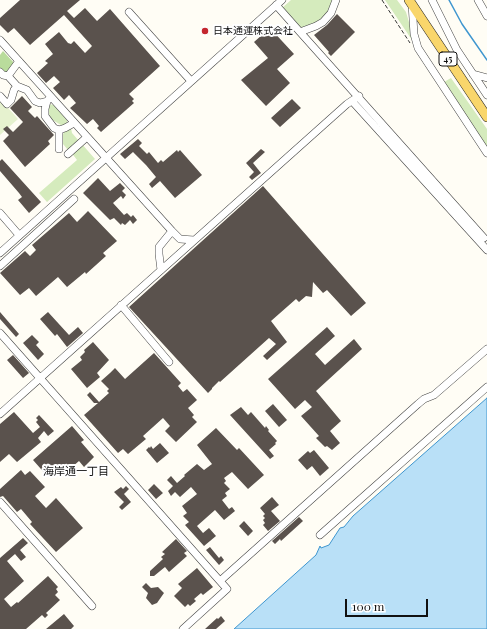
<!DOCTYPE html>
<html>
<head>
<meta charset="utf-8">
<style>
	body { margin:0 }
	#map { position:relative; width:487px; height:629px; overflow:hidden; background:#fffdf5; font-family:"Playfair Display",serif }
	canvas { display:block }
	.scale { position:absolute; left:345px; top:599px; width:83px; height:18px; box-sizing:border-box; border:2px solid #111; border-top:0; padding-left:5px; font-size:12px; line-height:14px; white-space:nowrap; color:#111; -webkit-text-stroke:3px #fff; paint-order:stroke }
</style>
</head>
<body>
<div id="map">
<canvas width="487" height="629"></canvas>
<div class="scale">100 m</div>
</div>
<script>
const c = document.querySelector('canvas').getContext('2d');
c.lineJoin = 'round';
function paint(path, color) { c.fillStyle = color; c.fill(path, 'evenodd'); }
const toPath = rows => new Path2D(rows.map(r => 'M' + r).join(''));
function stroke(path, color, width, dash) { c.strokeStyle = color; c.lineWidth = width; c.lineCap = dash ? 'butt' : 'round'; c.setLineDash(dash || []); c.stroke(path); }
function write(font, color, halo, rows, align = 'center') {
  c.font = font + ' "Playfair Display","Noto Sans JP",serif'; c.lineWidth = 4; c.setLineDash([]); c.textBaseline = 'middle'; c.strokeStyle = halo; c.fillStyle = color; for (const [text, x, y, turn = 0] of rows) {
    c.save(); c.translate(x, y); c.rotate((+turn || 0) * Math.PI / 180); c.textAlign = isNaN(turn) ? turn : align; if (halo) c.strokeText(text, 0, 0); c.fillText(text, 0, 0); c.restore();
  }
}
const green = toPath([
	[291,0,335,0,328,13,318,22,301,28,282,8],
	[385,0,397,0,406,12,416,46],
	[451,78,487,129,487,148,444,82],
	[48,104,54,105,67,120,67,123,65,125,61,125,51,119,47,108],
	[71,128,72,133,79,141,68,150,63,144,62,137,64,132],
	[81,143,95,159,47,202,39,193,77,160,71,152]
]);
const forest = toPath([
	[3,51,15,64,8,72,4,72,0,70,0,55]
]);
const pitch = toPath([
	[0,99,18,119,0,135]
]);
const water = toPath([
	[487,398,487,629,234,629,316,555,320,546,321,548,329,545,340,528,344,527,353,516,487,398]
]);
const stream = toPath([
	[449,0,462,24,487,60]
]);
const building = toPath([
	[20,0,80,0,67,11,74,18,85,8,97,21,110,9,160,66,129,94,134,99,132,101,134,103,101,132,97,128,99,126,93,119,87,124,70,108,76,103,69,95,64,100,53,88,60,82,54,76,46,83,37,73,48,63,45,61,53,54,45,44,59,32,68,43,71,44,74,41,85,53,92,46,64,15,30,45,14,28,8,33,0,25,0,18],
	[337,14,355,32,331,56,328,53,329,52,314,35,327,25],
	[270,28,294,54,277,69,290,83,266,106,241,80,268,58,254,42],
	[22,96,32,107,28,111,35,118,37,116,54,135,48,141,50,144,25,167,3,141,9,135,3,129,7,126,13,132,23,122,10,108],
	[292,99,301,108,280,127,271,118],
	[138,139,142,143,139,146,147,154,149,152,158,163,161,160,163,162,177,150,178,152,180,150,202,175,175,198,160,181,152,188,149,184,156,177,146,165,133,152,125,159,120,154],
	[261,149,265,152,253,163,261,173,252,180,249,177,254,172,246,163],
	[2,159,41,202,29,213,18,200,22,197,19,193,0,171,0,161],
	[98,178,110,191,120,183,125,188,122,191,126,195,123,199,121,196,113,203,124,215,127,213,131,217,133,215,137,220,133,224,130,220,125,225,122,223,121,225,114,218,110,220,83,193],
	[263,186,366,303,351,316,327,290,323,293,313,282,312,297,306,296,299,302,296,299,271,321,287,342,267,360,263,356,276,344,269,338,220,382,219,381,212,388,212,389,208,393,129,307],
	[88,211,117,241,103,253,106,256,86,274,85,272,67,287,58,277,36,296,29,288,20,295,0,273,25,251,30,256,36,250,32,245,69,213,77,222],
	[0,312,19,334,16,337,0,319],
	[48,312,69,335,78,327,83,333,67,347,57,334,55,336,40,319],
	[327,327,335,336,315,354,325,365,354,339,362,349,316,391,341,421,330,431,340,443,332,450,327,446,325,447,316,438,319,436,301,416,312,407,305,400,295,409,268,379],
	[32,335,39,342,36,345,44,354,38,360,23,343],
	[93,342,109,360,97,373,100,377,87,388,71,369,82,360,80,357,85,352,84,350],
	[154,353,181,383,178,386,183,392,187,389,197,400,188,408,194,415,192,417,197,422,176,442,165,431,170,426,163,418,143,436,146,439,128,454,123,449,118,453,84,415,98,403,94,403,87,395,90,392,99,402,109,393,107,391,109,389,101,381,110,373,115,368,125,379],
	[13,355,29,373,23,378,7,360],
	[273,404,287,420,279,427,265,411],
	[241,407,248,415,251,412,265,428,266,426,269,430,268,431,277,441,275,443,276,444,269,450,274,456,270,459,230,415],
	[14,412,33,433,40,427,36,422,38,420,36,418,39,415,54,431,48,436,44,431,38,438,41,442,17,462,9,454,0,462,0,424],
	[72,426,84,440,81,442,94,457,84,467,79,461,72,467,74,470,68,474,61,466,48,477,33,460],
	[216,428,237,450,239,448,264,475,248,489,232,472,224,478,226,481,224,483,230,489,225,493,227,496,222,500,229,509,232,507,235,511,224,520,215,510,197,526,203,533,209,528,216,536,204,546,185,525,189,522,183,516,187,513,182,506,197,494,191,487,180,497,175,492,171,496,168,491,173,486,167,480,171,476,177,483,185,476,184,475,197,464,204,470,212,464,197,445],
	[160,443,169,453,157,463,146,450,149,447,150,448,151,446,153,449],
	[314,450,329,468,320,476,312,466,307,470,298,460,308,451,310,453],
	[21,470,25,475,30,471,45,487,35,496,46,508,56,498,83,528,56,552,30,524,32,522,21,509,17,512,3,496,0,497,0,489],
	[154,484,163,493,156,499,148,490],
	[126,486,129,489,124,494,131,502,122,510,119,507,124,502,114,492,121,487,123,489],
	[272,497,279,505,271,511,280,521,268,531,263,525,265,523,263,520,265,518,263,516,265,514,260,508],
	[299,517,303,521,281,541,280,539,275,544,272,541],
	[244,521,253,531,248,536,239,526],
	[23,538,28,543,20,550,26,557,21,561,15,554,7,561,24,581,4,599,11,607,17,602,18,603,48,576,58,587,56,589,58,592,55,595,60,600,46,613,48,615,45,618,42,615,26,629,0,629,0,558],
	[176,539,187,551,184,553,187,556,169,572,165,567,154,576,150,576,150,571,163,559,161,557,165,554,162,552],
	[210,547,219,558,221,556,224,560,219,565,206,550],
	[197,568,213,587,203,595,201,593,194,599,196,601,190,606,188,604,185,607,174,596,182,588,178,584],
	[146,583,151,588,158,587,164,593,157,603,152,605,146,598,148,593,142,587],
	[64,614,74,626,71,629,46,629],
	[221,616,225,621,216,629,205,629,217,618,218,619]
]);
const path = toPath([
	[382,0,410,43]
]);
const minor = toPath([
	[432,0,457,50,487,95],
	[478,0,487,16],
	[412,4,414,34,418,48,487,153],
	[276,5,300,32,316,26,323,22,331,13,336,0],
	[129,12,191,81],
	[300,32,484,238],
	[0,40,172,231,180,239,194,240],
	[0,72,3,75,8,76,17,86,27,90,35,101,40,103,47,101],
	[473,74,487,78],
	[8,76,19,61],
	[0,96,7,104,11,100,14,90,17,86],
	[49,99,47,101,45,109,45,116,54,128,59,130,65,128,74,123],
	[352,101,487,250],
	[59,130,59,149],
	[68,154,87,137],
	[0,213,19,235],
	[0,253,282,0],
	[0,266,74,199],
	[161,270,159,254,159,247,172,231],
	[121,305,169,362],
	[0,333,227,589,183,629],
	[0,414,347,104,359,96],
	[0,502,92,606],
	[320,535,487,387],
	[220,581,418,404,424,399,434,395,487,349]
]);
const major = toPath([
	[409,0,487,117]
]);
const markers = [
	[205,31,4,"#c4262e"]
];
const shields = [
	[448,59,18]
];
const shieldNames = [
	["45",448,59]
];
const poiNames = [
	["日本通運株式会社",213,31]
];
const neighbourhoodNames = [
	["海岸通一丁目",76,472]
];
paint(green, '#d5ebbd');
paint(forest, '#b9dc9c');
paint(pitch, '#e6f2cf');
paint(water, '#b9e0f7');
stroke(water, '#3f96cf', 1);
stroke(stream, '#3f96cf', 1.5);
paint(building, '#5a524d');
stroke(minor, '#444', 8);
stroke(major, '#222', 10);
stroke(path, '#333', 1, [4, 2]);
stroke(minor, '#fff', 7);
stroke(major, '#f9d66b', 9);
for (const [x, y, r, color] of markers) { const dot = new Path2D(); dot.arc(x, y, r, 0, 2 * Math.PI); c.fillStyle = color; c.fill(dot); stroke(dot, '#fff', 1.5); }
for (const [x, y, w] of shields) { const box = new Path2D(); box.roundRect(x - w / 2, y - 7, w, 14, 3); c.fillStyle = '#fff'; c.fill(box); stroke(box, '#111', 1); }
write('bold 9px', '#111', null, shieldNames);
write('10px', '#111', '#fff', poiNames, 'left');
write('11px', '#111', '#fff', neighbourhoodNames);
</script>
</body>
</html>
